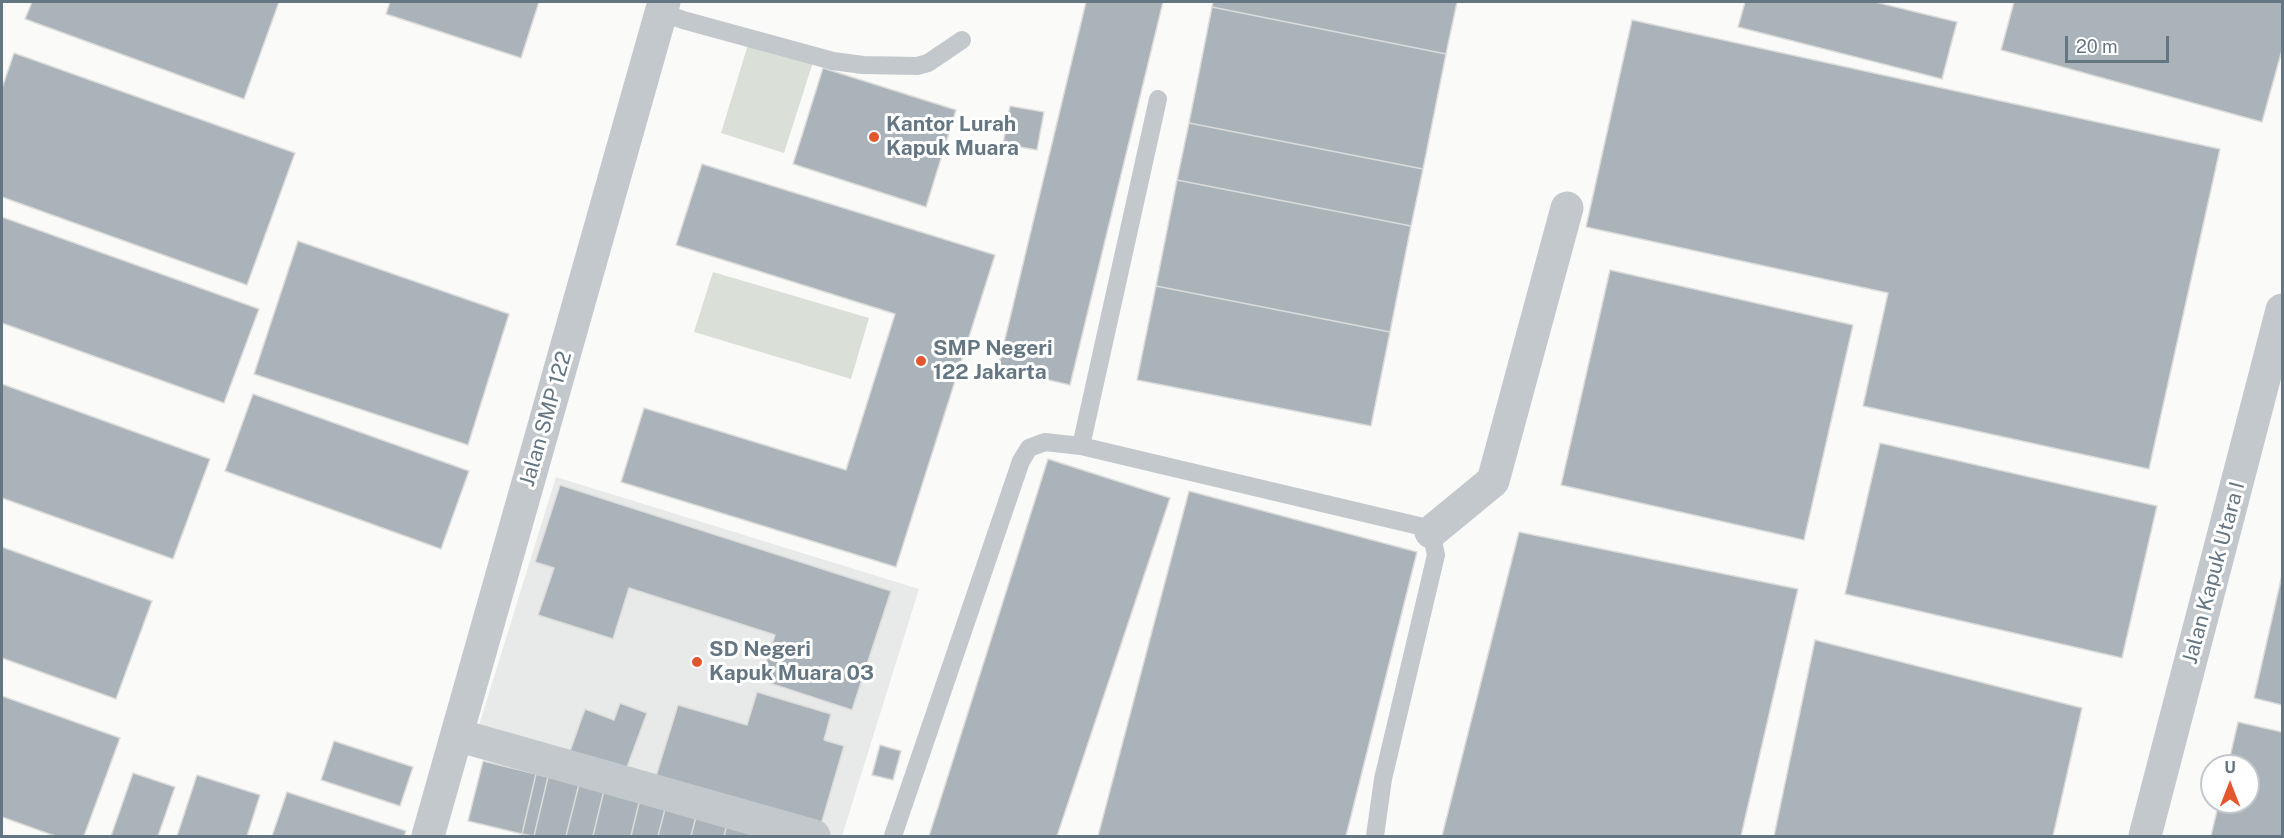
<!DOCTYPE html>
<html>
<head>
<meta charset="utf-8">
<style>
	body { margin:0 }
	#map { position:relative; width:2284px; height:838px; overflow:hidden; background:#fafaf8; font-family:"Public Sans",sans-serif }
	canvas { display:block }
	.frame { position:absolute; inset:0; border:3px solid #657683; pointer-events:none }
	.north { position:absolute; left:2200px; top:754px; width:60px; height:60px; box-sizing:border-box; background:#fff; border:2px solid #c1c8cd; border-radius:50%; rotate:0deg; font-size:16px; font-weight:700; line-height:24px; text-align:center; color:#657683 }
	.north::after { content:''; display:block; margin:auto; width:21px; height:27px; background:#e4572e; clip-path:polygon(50% 0,100% 100%,50% 72%,0 100%) }
	.scale { position:absolute; left:2065px; top:36px; width:104px; height:27px; box-sizing:border-box; border:3px solid #657683; border-top:0; padding-left:8px; font-size:18px; line-height:21px; white-space:nowrap; color:#657683; -webkit-text-stroke:4px #fff; paint-order:stroke }
</style>
</head>
<body>
<div id="map">
<canvas width="2284" height="838"></canvas>
<div class="frame"></div>
<div class="north">U</div>
<div class="scale">20 m</div>
</div>
<script>
const c = document.querySelector('canvas').getContext('2d');
c.lineJoin = 'round';
function paint(path, color) { c.fillStyle = color; c.fill(path, 'evenodd'); }
const toPath = rows => new Path2D(rows.map(r => 'M' + r).join(''));
function stroke(path, color, width, dash) { c.strokeStyle = color; c.lineWidth = width; c.lineCap = dash ? 'butt' : 'round'; c.setLineDash(dash || []); c.stroke(path); }
function write(font, color, halo, rows, align = 'center') {
  c.font = font + ' "Public Sans",sans-serif'; c.lineWidth = 6; c.setLineDash([]); c.textBaseline = 'middle'; c.strokeStyle = halo; c.fillStyle = color; for (const [text, x, y, turn = 0] of rows) {
    c.save(); c.translate(x, y); c.rotate((+turn || 0) * Math.PI / 180); c.textAlign = isNaN(turn) ? turn : align; if (halo) c.strokeText(text, 0, 0); c.fillText(text, 0, 0); c.restore();
  }
}
const built = toPath([
	[556,477,919,589,842,836,806,836,476,735]
]);
const green = toPath([
	[750,38,814,59,784,153,721,133],
	[713,272,869,318,851,379,694,332]
]);
const building = toPath([
	[32,2,279,2,244,99,25,19,32,2],
	[390,2,539,2,521,58,386,14,390,2],
	[1086,2,1163,2,1070,385,998,368,1086,2],
	[1213,2,1457,2,1446,54,1212,7,1213,2],
	[1745,2,1875,2,1957,22,1942,79,1738,27,1745,2],
	[2014,2,2282,2,2282,50,2262,122,2001,50,2014,2],
	[1212,7,1446,54,1423,169,1189,123,1212,7],
	[1632,20,2220,149,2149,469,1863,406,1888,293,1586,227,1632,20],
	[14,53,295,153,247,285,2,197,2,88,14,53],
	[823,68,956,110,926,207,793,164,823,68],
	[1010,106,1044,112,1037,150,1003,144,1010,106],
	[1189,123,1423,169,1411,226,1177,180,1189,123],
	[702,164,995,255,896,567,621,482,644,408,846,470,895,314,676,245,702,164],
	[1177,180,1411,226,1390,332,1156,286,1177,180],
	[2,217,259,309,224,403,2,323,2,217],
	[298,241,509,314,468,445,254,374,298,241],
	[1610,270,1853,325,1804,540,1561,485,1610,270],
	[1156,286,1390,332,1371,426,1137,380,1156,286],
	[2,384,210,459,173,559,2,498,2,384],
	[253,394,469,471,441,549,225,471,253,394],
	[1880,443,2157,506,2122,658,1845,594,1880,443],
	[1048,459,1170,498,1057,836,929,836,1048,459],
	[560,485,891,591,852,710,760,680,775,635,629,588,613,639,538,615,554,568,535,562,560,485],
	[1189,491,1417,552,1346,836,1098,836,1189,491],
	[1519,532,1798,589,1741,836,1442,836,1519,532],
	[2,547,152,601,116,699,2,658,2,547],
	[2282,575,2282,705,2254,698,2282,575],
	[1815,640,2082,708,2053,836,1774,836,1815,640],
	[757,692,831,714,824,740,844,746,818,835,653,786,678,705,747,725,757,692],
	[2,696,120,738,84,836,55,836,2,817,2,696],
	[620,703,647,713,626,770,570,751,585,709,614,720,620,703],
	[2238,722,2282,732,2282,836,2211,836,2219,802,2248,802,2248,766,2228,766,2238,722],
	[334,741,413,767,400,806,321,780,334,741],
	[880,745,901,751,893,780,872,775,880,745],
	[483,761,536,774,522,834,468,821,483,761],
	[133,773,175,787,158,836,111,836,133,773],
	[536,774,548,777,534,836,522,834,536,774],
	[197,775,260,795,247,836,177,836,197,775],
	[548,777,579,784,566,836,534,836,548,777],
	[579,784,604,790,593,836,566,836,579,784],
	[604,790,640,799,631,836,593,836,604,790],
	[287,792,406,831,404,836,272,836,287,792],
	[640,799,666,805,658,836,631,836,640,799],
	[666,805,697,813,691,836,658,836,666,805],
	[697,813,728,820,724,836,691,836,697,813],
	[728,820,756,836,724,836,728,820]
]);
const service = toPath([
	[661,12,683,20,833,61,863,65,917,66,928,63,962,40],
	[1081,446,1158,99],
	[893,836,1021,461,1029,448,1045,442,1081,446,1419,526,1431,532,1436,555,1383,779,1375,836]
]);
const minor = toPath([
	[1431,532,1493,481,1567,208],
	[457,735,814,836],
	[428,836,664,2],
	[2145,836,2282,310]
]);
const markers = [
	[874,137,6,"#e4572e"],
	[921,361,6,"#e4572e"],
	[697,662,6,"#e4572e"]
];
const poiNames = [
	["Kantor Lurah",886,125],
	["Kapuk Muara",886,149],
	["SMP Negeri",933,349],
	["122 Jakarta",933,373],
	["SD Negeri",709,650],
	["Kapuk Muara 03",709,674]
];
const streetNames = [
	["Jalan SMP 122",546,419,-74],
	["Jalan Kapuk Utara I",2214,573,-75]
];
paint(built, '#e8e9e9');
paint(green, '#dadfd7');
paint(building, '#aab3b9');
stroke(building, '#dcdcda', 1.5);
stroke(service, '#c3c8cc', 18);
stroke(minor, '#c3c8cc', 33);
for (const [x, y, r, color] of markers) { const dot = new Path2D(); dot.arc(x, y, r, 0, 2 * Math.PI); c.fillStyle = color; c.fill(dot); stroke(dot, '#fff', 2); }
write('bold 21px', '#657683', '#fff', poiNames, 'left');
write('21px', '#657683', '#fff', streetNames);
</script>
</body>
</html>
